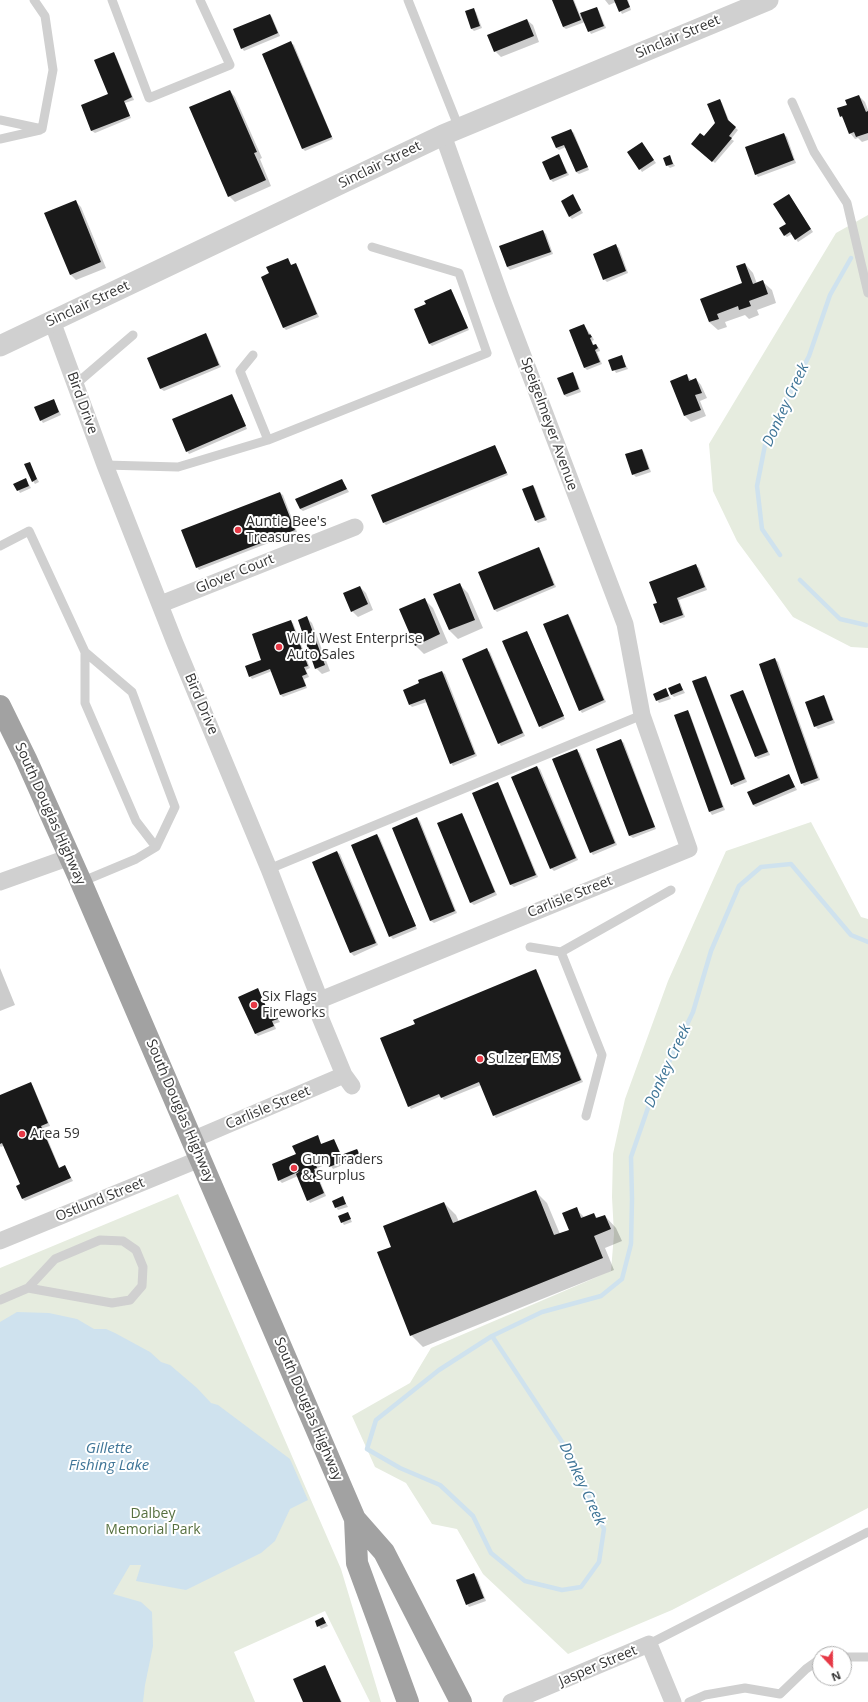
<!DOCTYPE html>
<html>
<head>
<meta charset="utf-8">
<style>
	body { margin:0 }
	#map { position:relative; width:868px; height:1702px; overflow:hidden; background:#fff; font-family:"Open Sans",sans-serif }
	canvas { display:block }
	.north { position:absolute; left:812px; top:1646px; width:40px; height:40px; box-sizing:border-box; background:#fff; border:1px solid #adadad; border-radius:50%; rotate:158deg; font-size:11px; font-weight:700; line-height:16px; text-align:center; color:#333 }
	.north::after { content:''; display:block; margin:auto; width:14px; height:18px; background:#e63946; clip-path:polygon(50% 0,100% 100%,50% 72%,0 100%) }
</style>
</head>
<body>
<div id="map">
<canvas width="868" height="1702"></canvas>
<div class="north">N</div>
</div>
<script>
const c = document.querySelector('canvas').getContext('2d');
c.lineJoin = 'round';
function paint(path, color) { c.fillStyle = color; c.fill(path, 'evenodd'); }
const toPath = rows => new Path2D(rows.map(r => 'M' + r).join(''));
function stroke(path, color, width, dash) { c.strokeStyle = color; c.lineWidth = width; c.lineCap = dash ? 'butt' : 'round'; c.setLineDash(dash || []); c.stroke(path); }
function write(font, color, halo, rows, align = 'center') {
  c.font = font + ' "Open Sans",sans-serif'; c.lineWidth = 4; c.setLineDash([]); c.textBaseline = 'middle'; c.strokeStyle = halo; c.fillStyle = color; for (const [text, x, y, turn = 0] of rows) {
    c.save(); c.translate(x, y); c.rotate((+turn || 0) * Math.PI / 180); c.textAlign = isNaN(turn) ? turn : align; if (halo) c.strokeText(text, 0, 0); c.fillText(text, 0, 0); c.restore();
  }
}
const green = toPath([
	[868,215,868,648,851,647,793,617,737,541,713,491,709,444,836,233],
	[811,822,861,917,868,919,868,1508,672,1610,568,1654,483,1574,457,1529,432,1524,406,1483,375,1467,352,1416,410,1383,431,1348,611,1271,614,1234,612,1197,613,1154,625,1099,668,981,726,851],
	[178,1194,341,1569,381,1702,370,1702,325,1611,234,1652,255,1702,0,1702,0,1268]
]);
const water = toPath([
	[17,1312,49,1313,77,1319,94,1329,106,1329,115,1333,150,1352,161,1362,170,1365,197,1388,211,1403,218,1405,290,1459,308,1500,290,1509,275,1541,261,1553,186,1590,136,1581,141,1565,130,1565,113,1594,141,1602,152,1612,153,1646,145,1685,143,1702,0,1702,0,1322]
]);
const shadow = toPath([
	[553,0,574,0,580,15,597,8,599,11,606,28,591,34,585,22,566,29,563,27],
	[605,0,628,0,631,10,622,14,616,2,609,5],
	[474,10,476,12,482,28,474,31,471,28],
	[270,15,272,17,280,36,244,51,242,48],
	[527,20,533,25,539,42,501,57,495,51],
	[291,43,294,45,333,139,305,151,303,149,263,54],
	[114,53,116,56,134,100,125,103,131,118,95,133,92,131,82,106,109,95],
	[230,91,235,97,262,158,260,159,271,186,235,202,229,196],
	[859,96,865,102,868,110,868,140,862,142,858,138,855,139,850,133,845,120,841,116,848,105],
	[720,100,722,103,730,123,738,130,731,139,734,141,715,163,695,146,716,123],
	[571,130,574,133,589,170,579,174,576,172,566,147,559,150,556,148],
	[784,134,787,137,796,163,758,177,756,174],
	[644,146,656,163,642,172,640,169],
	[559,155,569,175,553,182,551,180],
	[669,156,675,166,670,168,667,165],
	[789,195,813,232,798,242,792,234,787,237,784,235,787,225],
	[573,196,583,213,572,219,569,216],
	[75,201,81,207,106,268,76,280,70,274],
	[543,231,546,234,553,254,510,270,507,267,500,247],
	[616,246,619,248,628,273,607,282,604,279],
	[287,259,292,266,295,265,298,267,319,317,286,330,284,328,262,277,270,274],
	[745,264,753,273,757,284,763,282,772,290,776,303,757,310,759,315,749,319,745,315,725,322,727,327,718,330,709,322,743,284],
	[451,290,453,293,469,330,432,346,430,344,415,310,427,305],
	[584,325,593,338,594,340,592,341,594,346,596,345,599,348,600,351,597,352,602,364,587,370,585,368,570,331],
	[206,334,208,337,221,367,164,391,161,389,148,358],
	[621,356,628,369,616,373,610,361],
	[572,373,575,376,581,392,567,397,564,395],
	[686,375,692,381,696,379,701,385,707,398,700,401,706,416,691,422,685,416,672,381],
	[232,395,234,398,247,429,189,454,187,451],
	[54,400,61,415,43,423,41,420],
	[495,446,497,449,508,475,386,525,384,523],
	[642,450,644,452,651,472,636,477,633,474],
	[29,463,39,482,35,484,33,481],
	[26,479,31,488,20,493,15,484],
	[342,480,349,492,303,511,300,509],
	[533,486,535,488,547,520,538,523,536,521],
	[280,493,283,495,297,532,199,570,197,567],
	[539,548,541,551,556,587,497,612,494,609],
	[696,566,699,568,707,590,679,600,685,617,664,625,661,623,654,605,658,603],
	[459,584,468,593,483,628,458,639,449,630,435,594],
	[360,587,366,593,373,610,358,617,352,611],
	[424,599,433,608,448,643,424,654,415,645],
	[568,615,570,617,606,702,582,713,580,710],
	[307,618,312,623,330,671,322,674,316,668],
	[290,621,293,623,310,668,306,670,309,677,304,679,307,688,283,697,281,695,272,671,252,679,250,676],
	[527,632,529,635,565,719,542,729,540,726],
	[487,650,490,652,525,736,501,746,499,743],
	[775,659,778,662,820,780,804,786,802,783],
	[442,672,445,674,477,756,453,766,451,763,427,702,412,707,410,705],
	[706,677,708,680,747,782,734,787,732,784],
	[680,684,685,693,674,697,671,694],
	[666,690,671,699,659,703,657,700],
	[743,691,745,694,770,755,758,759,756,757,731,696],
	[824,696,826,699,835,723,818,729,815,726],
	[688,711,690,714,725,810,712,815,710,812,675,716],
	[621,740,624,743,656,829,633,838,630,836,598,749],
	[577,751,580,753,617,845,593,855,591,852],
	[537,767,540,769,578,860,554,871,551,868],
	[789,775,797,790,756,807,753,805],
	[498,783,500,786,538,877,514,887,511,885,473,793],
	[462,814,464,817,497,895,474,905,471,903,438,824],
	[417,818,420,821,457,913,434,923,431,921,393,828],
	[377,835,380,838,417,929,393,939,390,936],
	[337,852,340,854,378,945,354,956,351,953,313,862],
	[0,968,15,1005,0,1011],
	[535,971,538,973,583,1082,496,1118,494,1115,481,1085,444,1100,441,1096,411,1109,409,1106,416,1024],
	[258,990,271,1016,275,1015,280,1022,274,1024,276,1029,258,1036,256,1034],
	[31,1083,33,1086,50,1126,43,1128,60,1169,65,1166,73,1181,25,1201,22,1198,21,1185,5,1145,1,1147,0,1146,0,1096],
	[317,1136,322,1145,334,1140,342,1156,357,1150,362,1157,333,1169,329,1163,318,1168,319,1170,316,1171,326,1196,310,1203,308,1200,298,1176,282,1183,279,1180,297,1155],
	[535,1191,547,1203,560,1234,570,1230,576,1209,585,1218,594,1214,598,1219,605,1216,616,1228,622,1241,605,1248,614,1270,423,1347,411,1335,392,1247,444,1203,456,1215,459,1222],
	[343,1198,348,1207,338,1210,333,1202],
	[348,1214,352,1222,344,1225,339,1217],
	[474,1574,477,1577,486,1601,469,1607,467,1604],
	[323,1618,328,1626,321,1629,316,1622],
	[324,1666,342,1702,304,1702]
]);
const stream = toPath([
	[780,555,762,529,757,486,766,440,809,356,830,295,851,258],
	[800,580,840,619,866,625],
	[492,1336,568,1451,604,1529,599,1562,581,1587,562,1590,525,1581,491,1553,473,1516,440,1485,400,1468,367,1449,376,1420,439,1370,492,1336,542,1312,601,1296,622,1279,631,1244,632,1199,631,1157,650,1102,693,1012,711,951,739,886,761,867,791,864,851,935,868,942]
]);
const building = toPath([
	[552,0,573,0,581,20,563,27],
	[614,0,627,0,630,7,619,12],
	[597,7,604,26,588,32,580,13],
	[474,8,480,26,471,29,465,11],
	[270,14,278,33,241,49,233,29],
	[527,19,534,36,494,52,487,35],
	[291,41,332,137,302,149,262,54],
	[114,52,132,97,124,101,130,116,91,131,81,105,108,94,94,60],
	[230,90,257,152,254,153,266,180,228,197,189,107],
	[859,95,866,112,868,111,868,133,856,137,854,132,849,134,842,116,840,117,837,108,847,105,845,100],
	[720,99,728,120,736,127,729,136,732,138,712,162,691,144,700,133,704,136,715,123,707,104],
	[571,129,588,167,576,172,564,145,556,148,551,137],
	[784,133,794,160,755,175,745,147],
	[642,142,654,160,639,170,627,152],
	[559,154,567,173,550,180,542,162],
	[670,155,673,164,666,166,663,158],
	[573,194,581,210,569,217,561,201],
	[789,194,811,229,795,240,790,232,784,236,779,228,786,224,773,204],
	[76,200,101,262,70,275,44,213],
	[543,230,551,252,507,267,499,246],
	[616,244,626,271,603,280,593,254],
	[288,258,291,265,296,263,317,314,283,328,261,277,269,273,266,267],
	[745,263,753,284,763,280,768,294,749,301,751,306,739,310,738,306,717,314,719,319,709,322,700,299,742,283,736,266],
	[451,289,468,328,429,344,414,309,426,304,424,301],
	[584,324,589,335,590,334,592,337,590,338,593,345,596,344,598,348,595,350,600,362,584,368,569,330],
	[206,333,219,365,160,389,147,358],
	[622,355,626,367,612,371,608,360],
	[573,372,579,389,564,395,557,378],
	[687,374,689,381,696,378,702,393,695,395,701,410,684,416,670,381],
	[232,394,246,426,186,452,172,419],
	[54,399,59,412,40,421,34,407],
	[495,445,507,473,383,523,371,495],
	[642,449,649,469,632,475,625,454],
	[30,462,37,479,32,482,24,464],
	[26,478,29,486,17,491,13,484],
	[342,479,347,489,300,509,295,499],
	[533,485,545,517,535,521,522,489],
	[280,492,295,530,196,568,181,530],
	[539,547,554,585,494,610,478,572],
	[696,564,705,587,677,598,683,615,660,623,653,604,657,603,649,582],
	[460,583,475,620,449,630,433,594],
	[360,586,368,604,351,612,343,593],
	[425,598,440,634,415,646,399,609],
	[568,614,604,700,579,711,543,624],
	[307,616,325,665,315,669,298,620],
	[291,620,308,666,304,667,307,674,302,676,306,686,280,695,270,669,249,677,245,666,261,660,252,634],
	[527,631,564,716,539,727,502,641],
	[487,648,523,733,498,744,462,659],
	[775,658,818,778,801,784,759,664],
	[442,671,475,754,450,764,425,699,409,705,403,690,419,683,418,680],
	[706,676,745,779,731,785,692,681],
	[680,683,683,690,671,695,668,688],
	[666,688,669,696,656,701,653,694],
	[743,690,768,752,755,757,730,695],
	[824,695,833,720,814,727,805,702],
	[688,710,723,807,709,812,674,715],
	[621,739,655,827,629,836,596,749],
	[577,749,615,843,590,853,552,759],
	[537,766,576,858,550,869,511,777],
	[789,774,795,787,753,805,747,792],
	[498,782,536,875,510,885,472,793],
	[462,813,495,892,470,903,437,823],
	[417,817,455,911,430,921,392,828],
	[377,834,416,926,389,937,351,845],
	[337,851,376,943,350,953,312,862],
	[536,969,581,1080,493,1116,479,1082,441,1098,439,1094,408,1107,380,1038,415,1024,413,1020],
	[258,988,270,1016,275,1014,278,1019,272,1021,274,1026,255,1034,238,997],
	[31,1082,48,1123,41,1126,59,1168,65,1165,71,1178,22,1199,16,1186,20,1184,2,1143,0,1144,0,1095],
	[318,1135,321,1144,334,1139,341,1155,357,1149,360,1155,329,1167,327,1161,316,1165,317,1168,314,1169,324,1193,307,1201,296,1174,300,1171,278,1181,272,1164,296,1154,292,1146],
	[536,1190,554,1235,569,1230,562,1213,577,1207,581,1218,594,1213,596,1218,605,1215,611,1229,594,1236,603,1258,410,1336,377,1252,391,1247,383,1226,444,1202,453,1223],
	[343,1196,346,1204,335,1208,332,1201],
	[348,1212,351,1219,341,1223,338,1216],
	[474,1573,484,1598,466,1605,456,1580],
	[323,1617,326,1623,317,1627,315,1621],
	[325,1665,341,1702,303,1702,293,1679]
]);
const service = toPath([
	[112,0,149,98,230,65,200,0],
	[408,0,459,128],
	[792,102,814,152,847,203,868,293],
	[0,120,42,129,53,70,45,16,34,0],
	[0,139,40,130],
	[253,355,240,371,268,440],
	[76,384,133,335],
	[105,465,178,467,268,440,487,353,459,273,372,247],
	[0,546,29,531,85,652,132,692,175,807,156,847,136,859,81,882],
	[85,652,85,703,136,821,156,847],
	[269,869,642,715],
	[530,947,561,952,602,1055,586,1116],
	[561,952,671,890],
	[0,1300,28,1288,55,1259,100,1240,123,1241,136,1250,143,1267,142,1286,130,1300,112,1303,28,1288],
	[649,1644,868,1532],
	[844,1657,868,1657],
	[689,1702,705,1695,745,1688,780,1694,806,1669,820,1659]
]);
const minor = toPath([
	[52,321,105,465,175,643,269,869,320,1000,320,1017,344,1075,352,1086],
	[161,604,355,527],
	[0,882,70,857],
	[320,1000,689,849,642,715,625,624,501,298,443,135],
	[192,1140,344,1075],
	[0,1241,200,1159],
	[511,1702,649,1644,673,1702]
]);
const tertiary = toPath([
	[0,346,443,135,768,0]
]);
const trunk = toPath([
	[0,706,26,759,81,882,355,1519,384,1552,461,1702],
	[355,1519,357,1563,408,1702]
]);
const markers = [
	[238,530,4,"#e63946"],
	[279,647,4,"#e63946"],
	[254,1005,4,"#e63946"],
	[480,1059,4,"#e63946"],
	[22,1134,4,"#e63946"],
	[294,1168,4,"#e63946"]
];
const streetNames = [
	["Sinclair Street",678,37,-23],
	["Sinclair Street",380,165,-26],
	["Sinclair Street",88,304,-25],
	["Bird Drive",82,403,70],
	["Speigelmeyer Avenue",549,424,70],
	["Glover Court",235,574,-22],
	["Bird Drive",201,704,67],
	["South Douglas Highway",50,814,66],
	["Carlisle Street",570,897,-22],
	["Carlisle Street",268,1108,-23],
	["South Douglas Highway",180,1111,67],
	["Ostlund Street",100,1200,-22],
	["South Douglas Highway",308,1409,67],
	["Jasper Street",598,1666,-23]
];
const poiNames = [
	["Auntie Bee's",246,522],
	["Treasures",246,538],
	["Wild West Enterprise",287,639],
	["Auto Sales",287,655],
	["Six Flags",262,997],
	["Fireworks",262,1013],
	["Sulzer EMS",488,1059],
	["Area 59",30,1134],
	["Gun Traders",302,1160],
	["& Surplus",302,1176]
];
const parkNames = [
	["Dalbey",153,1514],
	["Memorial Park",153,1530]
];
const waterNames = [
	["Donkey Creek",786,405,-65],
	["Donkey Creek",668,1066,-65],
	["Gillette",109,1449],
	["Fishing Lake",109,1466],
	["Donkey Creek",582,1484,65]
];
paint(green, '#e6ecdf');
paint(water, '#cfe2ee');
paint(shadow, '#0003');
stroke(stream, '#cfe2ee', 4.5);
paint(building, '#1a1a1a');
stroke(service, '#d0d0d0', 9);
stroke(minor, '#d0d0d0', 17);
stroke(tertiary, '#d0d0d0', 21);
stroke(trunk, '#a2a2a2', 22);
for (const [x, y, r, color] of markers) { const dot = new Path2D(); dot.arc(x, y, r, 0, 2 * Math.PI); c.fillStyle = color; c.fill(dot); stroke(dot, '#fff', 1.5); }
write('14px', '#333', '#fff', streetNames);
write('14px', '#333', '#fff', poiNames, 'left');
write('14px', '#56703f', '#fff', parkNames);
write('italic 15px', '#3f7597', '#fff', waterNames);
</script>
</body>
</html>
